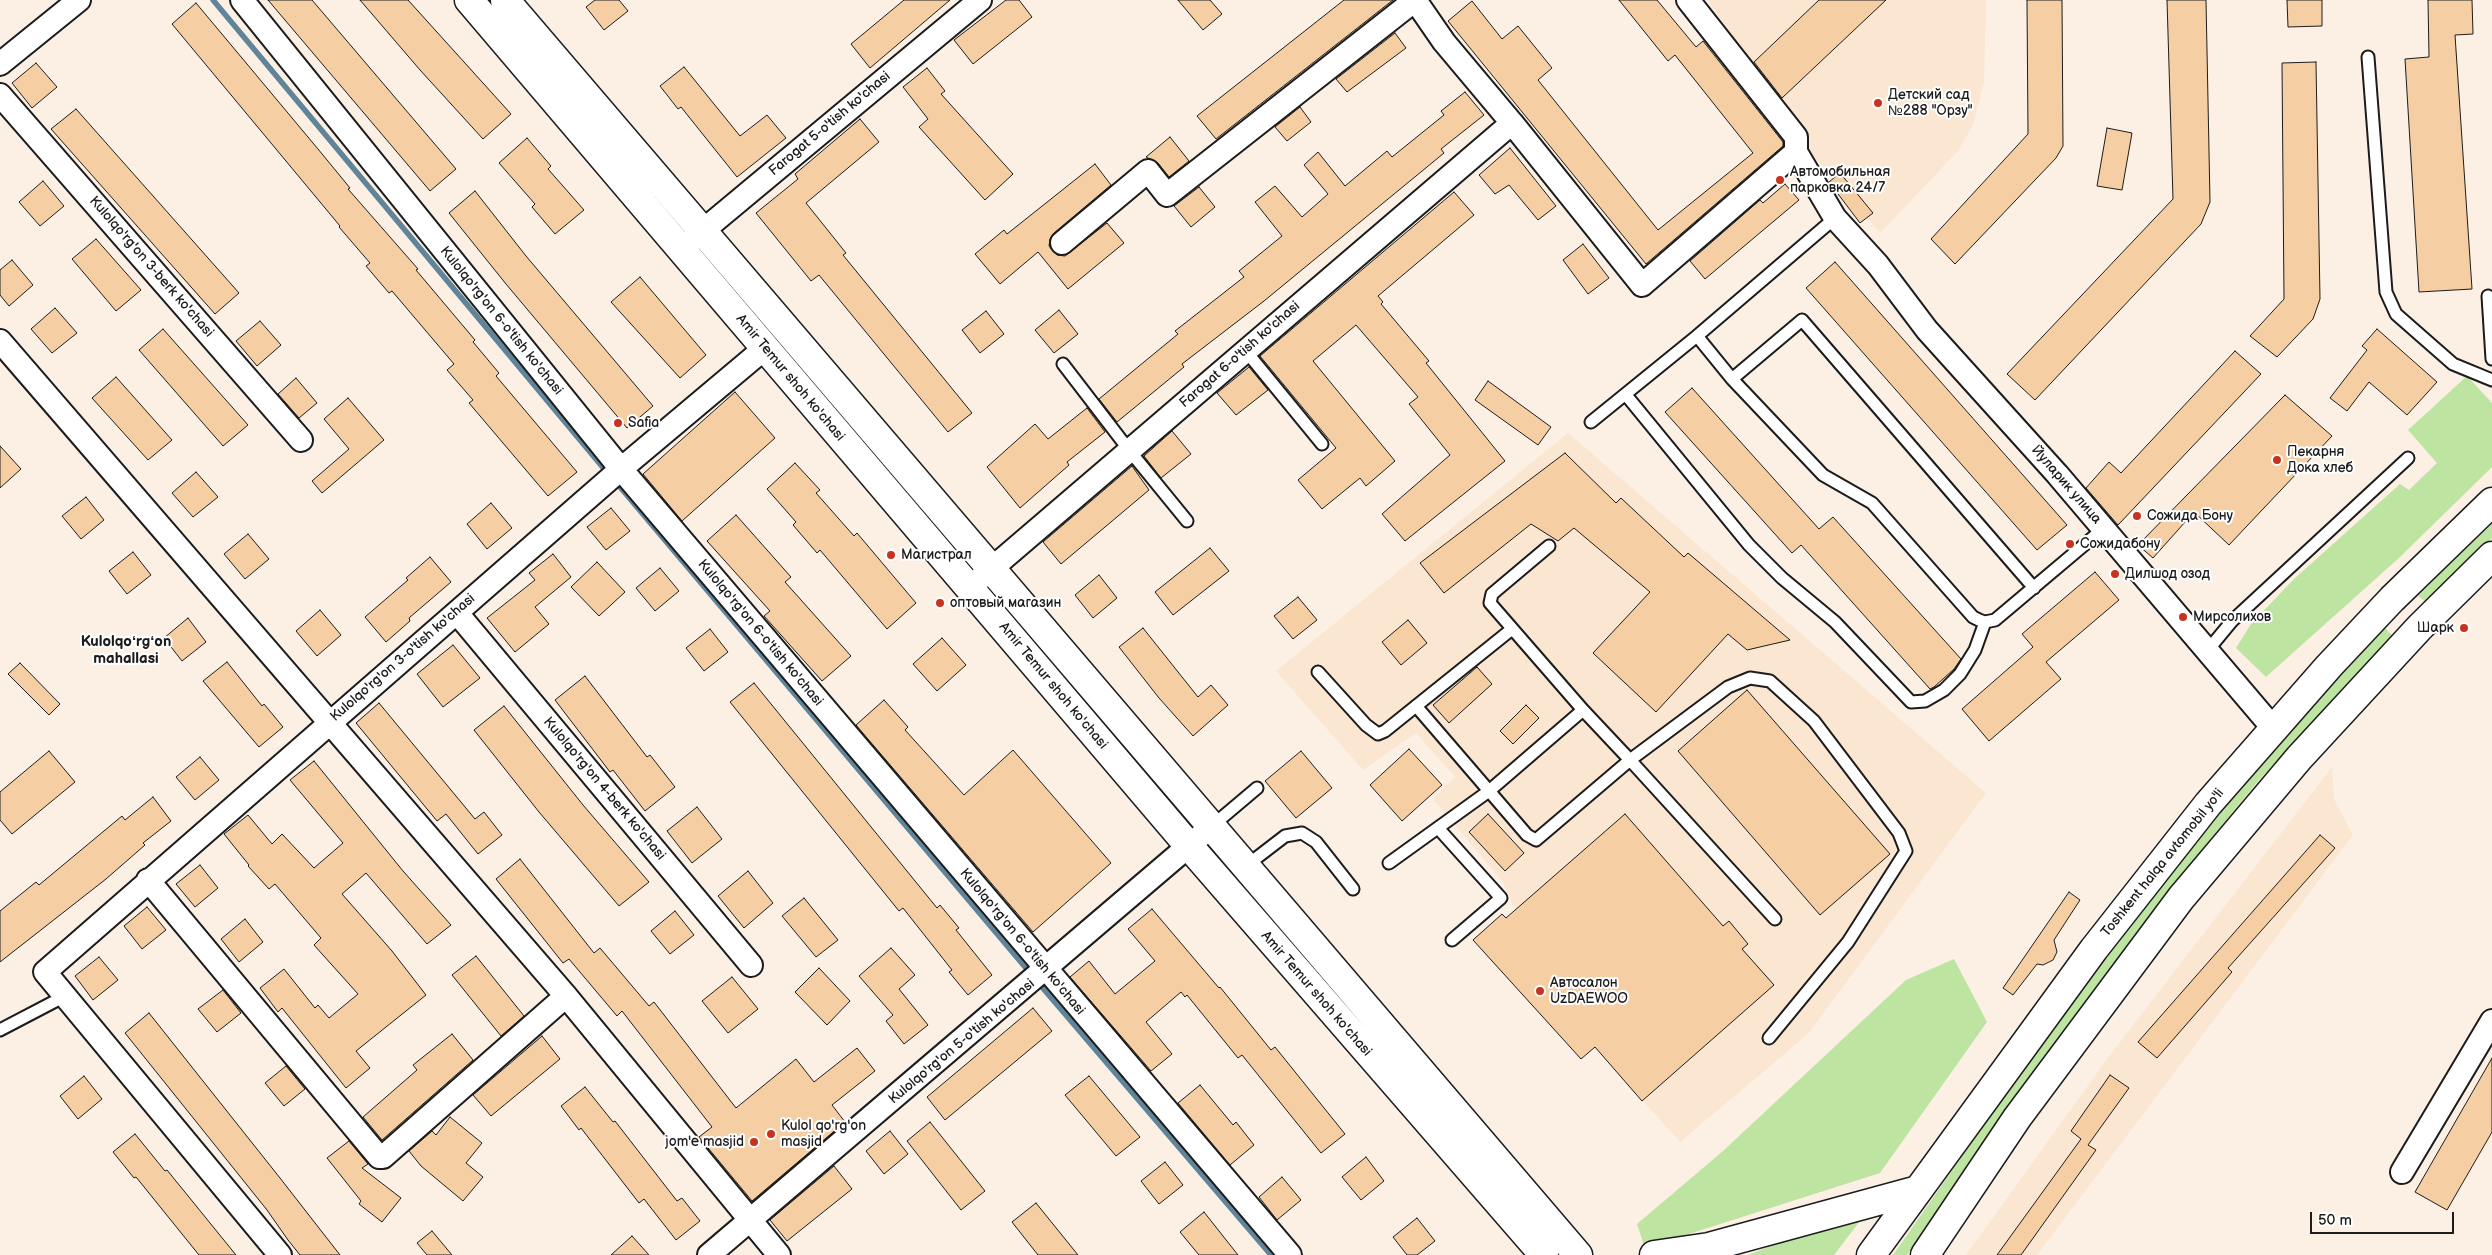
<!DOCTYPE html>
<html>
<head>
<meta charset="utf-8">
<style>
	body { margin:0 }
	#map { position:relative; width:2492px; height:1255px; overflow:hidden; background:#fcf0e4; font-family:"Balsamiq Sans",sans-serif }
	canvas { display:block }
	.scale { position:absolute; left:2310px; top:1212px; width:144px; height:22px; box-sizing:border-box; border:2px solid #1c1c1c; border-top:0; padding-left:6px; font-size:15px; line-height:18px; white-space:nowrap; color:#1c1c1c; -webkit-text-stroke:4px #fff; paint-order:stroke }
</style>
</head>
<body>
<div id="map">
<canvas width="2492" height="1255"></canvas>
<div class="scale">50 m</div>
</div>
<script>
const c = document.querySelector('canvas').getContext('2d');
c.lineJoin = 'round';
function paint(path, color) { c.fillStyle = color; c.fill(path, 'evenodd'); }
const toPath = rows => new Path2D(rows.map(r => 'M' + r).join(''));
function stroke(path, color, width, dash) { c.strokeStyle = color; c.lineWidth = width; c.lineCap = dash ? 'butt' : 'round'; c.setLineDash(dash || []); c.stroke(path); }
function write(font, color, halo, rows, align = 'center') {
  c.font = font + ' "Balsamiq Sans",sans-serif'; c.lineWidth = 4; c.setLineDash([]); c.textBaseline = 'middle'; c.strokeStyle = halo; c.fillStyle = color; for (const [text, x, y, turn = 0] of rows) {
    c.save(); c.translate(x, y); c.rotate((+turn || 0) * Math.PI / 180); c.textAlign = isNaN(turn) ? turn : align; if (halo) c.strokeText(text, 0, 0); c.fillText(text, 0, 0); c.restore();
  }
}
const built = toPath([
	[1708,0,1986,0,1984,82,1973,125,1958,151,1880,233,1813,155],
	[1568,433,1986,793,1808,1034,1680,1142,1607,1061,1631,1041,1516,910,1502,881,1433,799,1455,777,1416,733,1363,770,1276,671],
	[2332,767,2334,799,2353,835,2037,1255,1966,1255,2110,1055]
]);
const green = toPath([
	[2467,376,2492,403,2492,467,2400,557,2266,677,2236,648,2251,624,2294,579,2400,484,2409,490,2437,463,2408,430],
	[2492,523,2492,538,2426,602,2418,596],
	[2385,628,2393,636,2259,780,2176,881,2058,1039,1907,1255,1893,1255,2049,1032,2166,873,2293,723],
	[1954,959,1987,1022,1880,1173,1645,1248,1637,1224,1723,1151,1906,980],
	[1860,1221,1834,1255,1748,1255,1801,1234]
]);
const stream = toPath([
	[213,0,605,470],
	[620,487,1025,967],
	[1041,986,1271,1255]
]);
const building = toPath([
	[268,0,312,0,456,169,430,191,268,0],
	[360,0,408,0,511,114,483,139,420,70,360,0],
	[595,0,619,0,628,11,604,30,586,7,595,0],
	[904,0,950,0,870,68,851,44,904,0],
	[1006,0,1019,0,1032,17,973,64,954,40,1006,0],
	[1178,0,1210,0,1222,14,1203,30,1178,0],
	[1344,0,1393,0,1216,139,1197,116,1344,0],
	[1619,0,1657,0,1696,47,1703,41,1783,142,1783,146,1646,264,1448,21,1472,1,1502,39,1518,26,1552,68,1538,80,1658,230,1753,153,1675,55,1668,61,1619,0],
	[1819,0,1886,0,1782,98,1754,62,1819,0],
	[2027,0,2062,0,2063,146,2056,158,1955,264,1931,239,2028,134,2027,0],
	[2167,0,2206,0,2210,202,2201,224,2035,400,2007,374,2173,199,2167,0],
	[2287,0,2322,0,2322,26,2288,27,2287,0],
	[2428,0,2472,0,2473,34,2455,35,2472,289,2419,292,2405,59,2429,57,2428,0],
	[196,3,318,149,350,188,348,189,418,269,416,270,475,340,473,342,499,373,496,376,577,472,548,496,469,403,473,400,447,370,454,364,392,291,389,293,366,266,370,263,339,227,340,226,172,24,196,3],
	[1395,33,1406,48,1347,92,1336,79,1395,33],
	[2316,62,2320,299,2313,319,2277,357,2250,336,2284,299,2282,63,2316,62],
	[36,63,57,87,32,108,12,83,36,63],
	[684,67,740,136,767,115,786,138,737,177,681,107,678,109,660,86,684,67],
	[927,68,945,91,941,94,1013,174,985,200,919,127,928,119,903,87,927,68],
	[1465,92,1484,115,1441,149,1444,153,1264,301,1182,364,1184,367,1117,422,1099,399,1178,334,1175,331,1244,277,1239,271,1282,236,1255,202,1275,186,1302,217,1328,194,1304,165,1318,152,1345,186,1387,151,1392,157,1444,115,1441,111,1465,92],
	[1300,107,1311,122,1287,141,1275,127,1300,107],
	[76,109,239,293,215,314,51,129,76,109],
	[860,119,879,142,806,203,846,253,843,255,972,413,948,432,819,275,811,281,756,213,798,179,795,174,860,119],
	[2107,128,2132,133,2122,190,2097,186,2107,128],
	[1170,137,1189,161,1169,177,1158,163,1146,157,1170,137],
	[527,138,551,166,548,169,584,210,555,234,532,207,535,204,499,163,527,138],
	[1510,148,1556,206,1538,220,1509,185,1495,194,1479,175,1510,148],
	[1095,164,1111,185,1054,233,1050,239,1049,246,1057,255,1065,256,1107,223,1124,243,1068,289,1038,252,1000,284,975,254,1004,230,1007,234,1095,164],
	[1840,173,1873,213,1860,223,1829,182,1840,173],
	[43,181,64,206,40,226,19,202,43,181],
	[1785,184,1799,200,1705,279,1690,261,1760,200,1763,203,1785,184],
	[1199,187,1215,207,1191,227,1174,206,1199,187],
	[475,191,526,256,653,406,627,428,506,284,449,213,475,191],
	[1454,192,1474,215,1378,296,1383,302,1381,304,1429,361,1426,363,1505,461,1405,541,1382,514,1450,455,1409,404,1418,397,1356,325,1313,361,1395,461,1366,486,1360,478,1322,509,1298,480,1336,448,1260,356,1454,192],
	[96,239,141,290,116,311,72,259,96,239],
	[1583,244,1609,278,1588,294,1563,260,1583,244],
	[12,260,33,285,9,306,0,295,0,270,12,260],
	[1835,262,2067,525,2037,550,1806,288,1835,262],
	[640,277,706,355,680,378,611,302,640,277],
	[55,308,77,333,52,353,31,329,55,308],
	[1059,310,1078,334,1054,353,1035,330,1059,310],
	[986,311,1004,334,980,353,962,330,986,311],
	[260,321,281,345,257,366,236,341,260,321],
	[163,329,248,425,223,446,139,350,163,329],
	[2377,329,2437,382,2407,415,2369,382,2347,411,2330,398,2367,350,2362,346,2377,329],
	[2235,351,2261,374,2118,525,2086,488,2109,462,2121,473,2235,351],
	[1249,367,1268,390,1236,415,1217,393,1249,367],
	[116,377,172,440,148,460,92,398,116,377],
	[296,378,317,403,299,418,278,394,296,378],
	[1488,381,1551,427,1538,445,1475,400,1488,381],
	[1692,388,1819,529,1833,517,1961,659,1954,669,1934,687,1930,689,1801,545,1792,553,1665,412,1692,388],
	[735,392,775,438,682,521,643,474,735,392],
	[2285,395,2332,436,2229,545,2194,512,2153,558,2138,545,2285,395],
	[348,398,384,440,322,493,312,481,349,449,324,419,348,398],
	[1087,408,1105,432,1067,462,1069,465,1020,508,987,467,1035,424,1048,439,1087,408],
	[1172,431,1191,454,1161,478,1144,456,1172,431],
	[0,446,21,469,0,488,0,446],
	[1565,453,1616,503,1621,498,1684,557,1688,553,1790,640,1747,650,1728,634,1656,712,1593,653,1650,592,1574,528,1558,541,1531,524,1444,593,1420,563,1565,453],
	[795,463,820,490,816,493,854,536,857,533,916,603,887,629,820,550,817,553,793,525,796,522,767,489,795,463],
	[1132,466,1149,490,1061,564,1043,542,1132,466],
	[196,472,218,497,193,517,172,493,196,472],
	[86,497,104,520,81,539,62,516,86,497],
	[491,503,512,528,487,549,467,524,491,503],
	[611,508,630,531,606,550,587,527,611,508],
	[736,515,791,577,785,582,851,656,822,681,764,616,770,611,707,541,736,515],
	[248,534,269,559,245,579,224,554,248,534],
	[1210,548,1229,571,1173,615,1155,592,1210,548],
	[133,552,151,575,127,594,109,571,133,552],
	[553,554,571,577,535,607,549,624,515,652,487,618,535,580,529,573,553,554],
	[430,557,451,582,409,618,410,621,386,642,365,617,408,580,406,578,430,557],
	[597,562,625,592,599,616,571,587,597,562],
	[660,568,679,591,655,611,636,588,660,568],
	[2095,572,2119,600,2046,662,2061,679,1989,741,1962,709,2033,647,2022,634,2095,572],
	[1099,575,1117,598,1093,618,1075,595,1099,575],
	[1298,597,1317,620,1293,639,1274,616,1298,597],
	[320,610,341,635,317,656,296,631,320,610],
	[188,618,206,642,182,661,164,638,188,618],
	[1408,620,1427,643,1401,665,1382,642,1408,620],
	[1143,628,1198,697,1211,685,1228,705,1193,736,1159,698,1119,647,1143,628],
	[710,629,728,652,704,671,686,648,710,629],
	[942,638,966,665,937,691,913,664,942,638],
	[453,645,480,678,443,707,417,674,453,645],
	[227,662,262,706,264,704,283,727,259,747,203,681,227,662],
	[20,663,60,704,49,715,8,674,20,663],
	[1477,667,1492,684,1449,723,1433,705,1477,667],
	[585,676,647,757,650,755,675,787,645,811,613,770,610,772,555,700,585,676],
	[754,683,937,908,940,905,959,928,956,930,992,975,968,995,949,972,952,970,903,908,899,911,730,702,754,683],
	[1747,690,1890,854,1820,915,1678,751,1747,690],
	[884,700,908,727,905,730,964,795,1013,750,1111,863,1033,932,856,725,884,700],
	[379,703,475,819,484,812,502,835,478,854,446,814,437,821,356,723,379,703],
	[1526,705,1539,718,1513,744,1500,731,1526,705],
	[504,706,583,805,649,882,619,906,539,812,474,730,504,706],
	[1409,749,1442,785,1402,821,1370,785,1409,749],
	[49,751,75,782,12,834,0,820,0,792,49,751],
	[1301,751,1332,788,1296,818,1265,781,1301,751],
	[200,757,219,780,195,800,176,777,200,757],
	[314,761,403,871,451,925,427,944,366,873,342,894,392,951,426,995,356,1051,370,1068,346,1088,282,1008,278,1012,260,988,284,969,315,1008,318,1005,329,1018,358,994,314,945,321,938,275,884,269,889,248,866,249,865,224,834,248,815,272,844,282,834,314,868,343,843,290,780,314,761],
	[153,797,171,821,143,843,145,845,106,879,0,962,0,911,36,882,39,885,122,816,125,820,153,797],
	[697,807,722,839,692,863,667,831,697,807],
	[1488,814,1524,853,1505,871,1469,832,1488,814],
	[1625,814,1723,926,1729,921,1748,944,1742,949,1774,985,1642,1101,1595,1047,1581,1059,1473,940,1502,914,1506,918,1625,814],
	[2320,835,2335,848,2228,968,2232,972,2157,1058,2138,1042,2320,835],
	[520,859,594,953,600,948,649,1006,654,1002,736,1108,796,1059,814,1082,857,1048,875,1071,832,1105,845,1122,752,1201,699,1137,712,1127,622,1011,617,1016,569,959,563,963,496,879,520,859],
	[200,865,218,888,195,907,176,884,200,865],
	[748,871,773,903,744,928,718,896,748,871],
	[2069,892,2080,900,2054,940,2057,952,2053,960,2043,965,2037,964,2013,995,2003,988,2069,892],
	[804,898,838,940,816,957,782,916,804,898],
	[147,907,166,930,142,949,124,926,147,907],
	[1152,909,1219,988,1220,987,1271,1050,1275,1047,1345,1134,1321,1153,1242,1055,1238,1058,1187,995,1185,997,1181,992,1146,1022,1172,1054,1151,1071,1070,977,1089,961,1115,994,1155,961,1128,929,1152,909],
	[675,911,694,935,670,954,651,931,675,911],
	[245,919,263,942,239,962,221,939,245,919],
	[891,948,915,975,899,989,928,1025,904,1044,886,1021,893,1015,859,976,891,948],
	[476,956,524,1016,501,1036,452,975,476,956],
	[99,957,118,980,93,1000,75,976,99,957],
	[819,968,850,1001,827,1025,795,992,819,968],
	[732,977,758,1009,728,1033,702,1001,732,977],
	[223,990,241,1013,217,1032,198,1009,223,990],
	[1033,1008,1052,1031,945,1120,927,1097,1033,1008],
	[149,1013,280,1178,340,1255,300,1255,288,1240,267,1210,125,1033,149,1013],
	[452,1034,473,1060,382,1140,363,1117,417,1070,413,1065,452,1034],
	[542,1036,560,1059,491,1116,473,1095,542,1036],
	[2492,1058,2492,1132,2447,1210,2415,1192,2492,1058],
	[286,1066,305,1089,284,1106,265,1083,286,1066],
	[2110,1075,2129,1088,2088,1145,2096,1150,2021,1255,1997,1255,2081,1139,2071,1131,2110,1075],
	[84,1076,102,1099,78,1119,60,1096,84,1076],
	[1089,1076,1140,1137,1116,1156,1065,1095,1089,1076],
	[1200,1085,1233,1125,1236,1122,1254,1145,1230,1165,1178,1103,1200,1085],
	[585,1087,613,1122,615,1121,677,1201,682,1198,700,1221,676,1240,644,1199,639,1203,581,1128,579,1130,561,1106,585,1087],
	[450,1117,482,1143,466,1163,483,1177,463,1201,421,1166,409,1151,432,1131,436,1135,450,1117],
	[930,1122,985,1191,961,1210,907,1141,930,1122],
	[890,1131,908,1154,884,1174,866,1151,890,1131],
	[135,1134,165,1171,167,1170,236,1255,199,1255,136,1177,134,1178,113,1152,135,1134],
	[349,1141,368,1164,362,1168,401,1198,382,1222,359,1204,361,1201,327,1158,349,1141],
	[1366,1157,1384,1181,1361,1200,1342,1177,1366,1157],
	[1165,1162,1183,1185,1159,1204,1141,1181,1165,1162],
	[834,1166,852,1189,787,1241,770,1220,834,1166],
	[1282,1177,1301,1200,1277,1220,1259,1197,1282,1177],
	[1036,1203,1078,1255,1038,1255,1012,1222,1036,1203],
	[1204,1212,1238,1255,1199,1255,1180,1232,1204,1212],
	[1417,1218,1435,1241,1417,1255,1407,1255,1393,1237,1417,1218],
	[432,1231,452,1255,427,1255,417,1243,432,1231],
	[632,1236,649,1255,611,1255,632,1236]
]);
const service = toPath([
	[2368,57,2386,292,2396,314,2453,364,2492,380],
	[1835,218,1697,336,1732,379,1823,475,1872,503,1973,617,1979,620,1985,622,1995,620,2103,529],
	[2488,296,2492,359],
	[1245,350,1322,444],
	[1063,364,1129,450,1187,521],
	[1732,379,1802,320,2034,588],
	[1626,395,1749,545,1782,578,1835,622,1911,702,1925,701,1944,690,1960,674,1975,650,1985,622],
	[1591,422,1697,336],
	[1549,546,1492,594,1490,603,1583,710],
	[2208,650,2232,621,2408,458],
	[1318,672,1366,725,1378,734,1385,731,1512,629],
	[1416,706,1527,835,1536,840,1630,760,1775,919],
	[1212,826,1257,788],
	[1438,828,1501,898,1452,940],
	[1389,863,1489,791,1583,710,1630,760,1728,687,1750,678,1770,681,1814,721,1899,833,1906,851,1848,942,1769,1038],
	[1246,866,1285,836,1302,833,1316,842,1353,889],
	[0,1030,65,996]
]);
const minor = toPath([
	[242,0,621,469,1290,1255],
	[1415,0,1444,42,1512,123,1642,285,1796,152,1835,218,1878,265,1927,330,2057,474,2273,728],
	[1688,0,1796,137,1796,152],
	[0,64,79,0],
	[0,95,301,440],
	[1062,243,1148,171,1167,195,1415,0],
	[681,249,980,0],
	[0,341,566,996,779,1255],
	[969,588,1512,123],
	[457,613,751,965],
	[148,880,379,1157,383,1157,566,996],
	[2402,1172,2492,1021],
	[280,1255,45,972,621,469,765,348],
	[709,1255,1212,826]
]);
const primary = toPath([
	[469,0,1189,846,1544,1255],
	[505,0,1578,1255]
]);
const trunk = toPath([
	[1654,1255,1709,1247,1918,1190],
	[1871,1255,2094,949,2208,804,2329,666,2392,599,2492,502],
	[1925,1255,2017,1118,2181,898,2299,758,2420,627,2492,556]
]);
const markers = [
	[1878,103,5,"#c8321e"],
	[1780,180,5,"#c8321e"],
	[618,423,5,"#c8321e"],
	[2277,460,5,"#c8321e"],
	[2137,516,5,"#c8321e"],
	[2070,544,5,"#c8321e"],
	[891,555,5,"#c8321e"],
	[2115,574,5,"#c8321e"],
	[940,603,5,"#c8321e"],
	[2183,617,5,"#c8321e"],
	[2464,628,5,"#c8321e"],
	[1540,991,5,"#c8321e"],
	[771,1134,5,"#c8321e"],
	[754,1142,5,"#c8321e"]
];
const poiNames = [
	["Детский сад",1888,95],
	["№288 \"Орзу\"",1888,111],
	["Автомобильная",1790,172],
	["парковка 24/7",1790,188],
	["Safia",628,423],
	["Пекарня",2287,452],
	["Дока хлеб",2287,468],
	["Сожида Бону",2147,516],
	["Сожидабону",2080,544],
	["Магистрал",901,555],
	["Дилшод озод",2125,574],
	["оптовый магазин",950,603],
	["Мирсолихов",2193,617],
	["Шарк",2454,628,"right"],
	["Автосалон",1550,983],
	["UzDAEWOO",1550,999],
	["Kulol qo'rg'on",781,1126],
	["masjid",781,1142],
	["jom'e masjid",744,1142,"right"]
];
const streetNames = [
	["Farogat 5-o'tish ko'chasi",830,124,-40],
	["Kulolqo'rg'on 3-berk ko'chasi",151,267,49],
	["Kulolqo'rg'on 6-o'tish ko'chasi",501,321,51],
	["Farogat 6-o'tish ko'chasi",1240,355,-41],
	["Amir Temur shoh ko'chasi",790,378,50],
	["Йуларик улица",2066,485,49],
	["Kulolqo'rg'on 6-o'tish ko'chasi",760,633,50],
	["Kulolqo'rg'on 3-o'tish ko'chasi",403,658,-41],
	["Amir Temur shoh ko'chasi",1053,686,50],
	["Kulolqo'rg'on 4-berk ko'chasi",604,789,50],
	["Toshkent halqa avtomobil yo'li",2163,863,-51],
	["Kulolqo'rg'on 6-o'tish ko'chasi",1022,942,50],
	["Amir Temur shoh ko'chasi",1316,994,49],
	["Kulolqo'rg'on 5-o'tish ko'chasi",962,1042,-40]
];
const neighbourhoodNames = [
	["Kulolqoʻrgʻon",126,642],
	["mahallasi",126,659]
];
paint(built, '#fae6d1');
paint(green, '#bde4a0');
stroke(stream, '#608499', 5.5);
paint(building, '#f5cea4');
stroke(building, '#1c1c1c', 1);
stroke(service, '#1c1c1c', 15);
stroke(minor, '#1c1c1c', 26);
stroke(primary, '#1c1c1c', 31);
stroke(trunk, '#1c1c1c', 31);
stroke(service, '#fff', 11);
stroke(minor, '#fff', 22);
stroke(primary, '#fff', 28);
stroke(trunk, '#fff', 28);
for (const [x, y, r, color] of markers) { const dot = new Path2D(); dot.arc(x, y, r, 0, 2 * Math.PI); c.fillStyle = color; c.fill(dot); stroke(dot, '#fff', 2); }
write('14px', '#1c1c1c', '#fff', poiNames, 'left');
write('14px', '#1c1c1c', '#fff', streetNames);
write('bold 15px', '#1c1c1c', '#fff', neighbourhoodNames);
</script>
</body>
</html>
